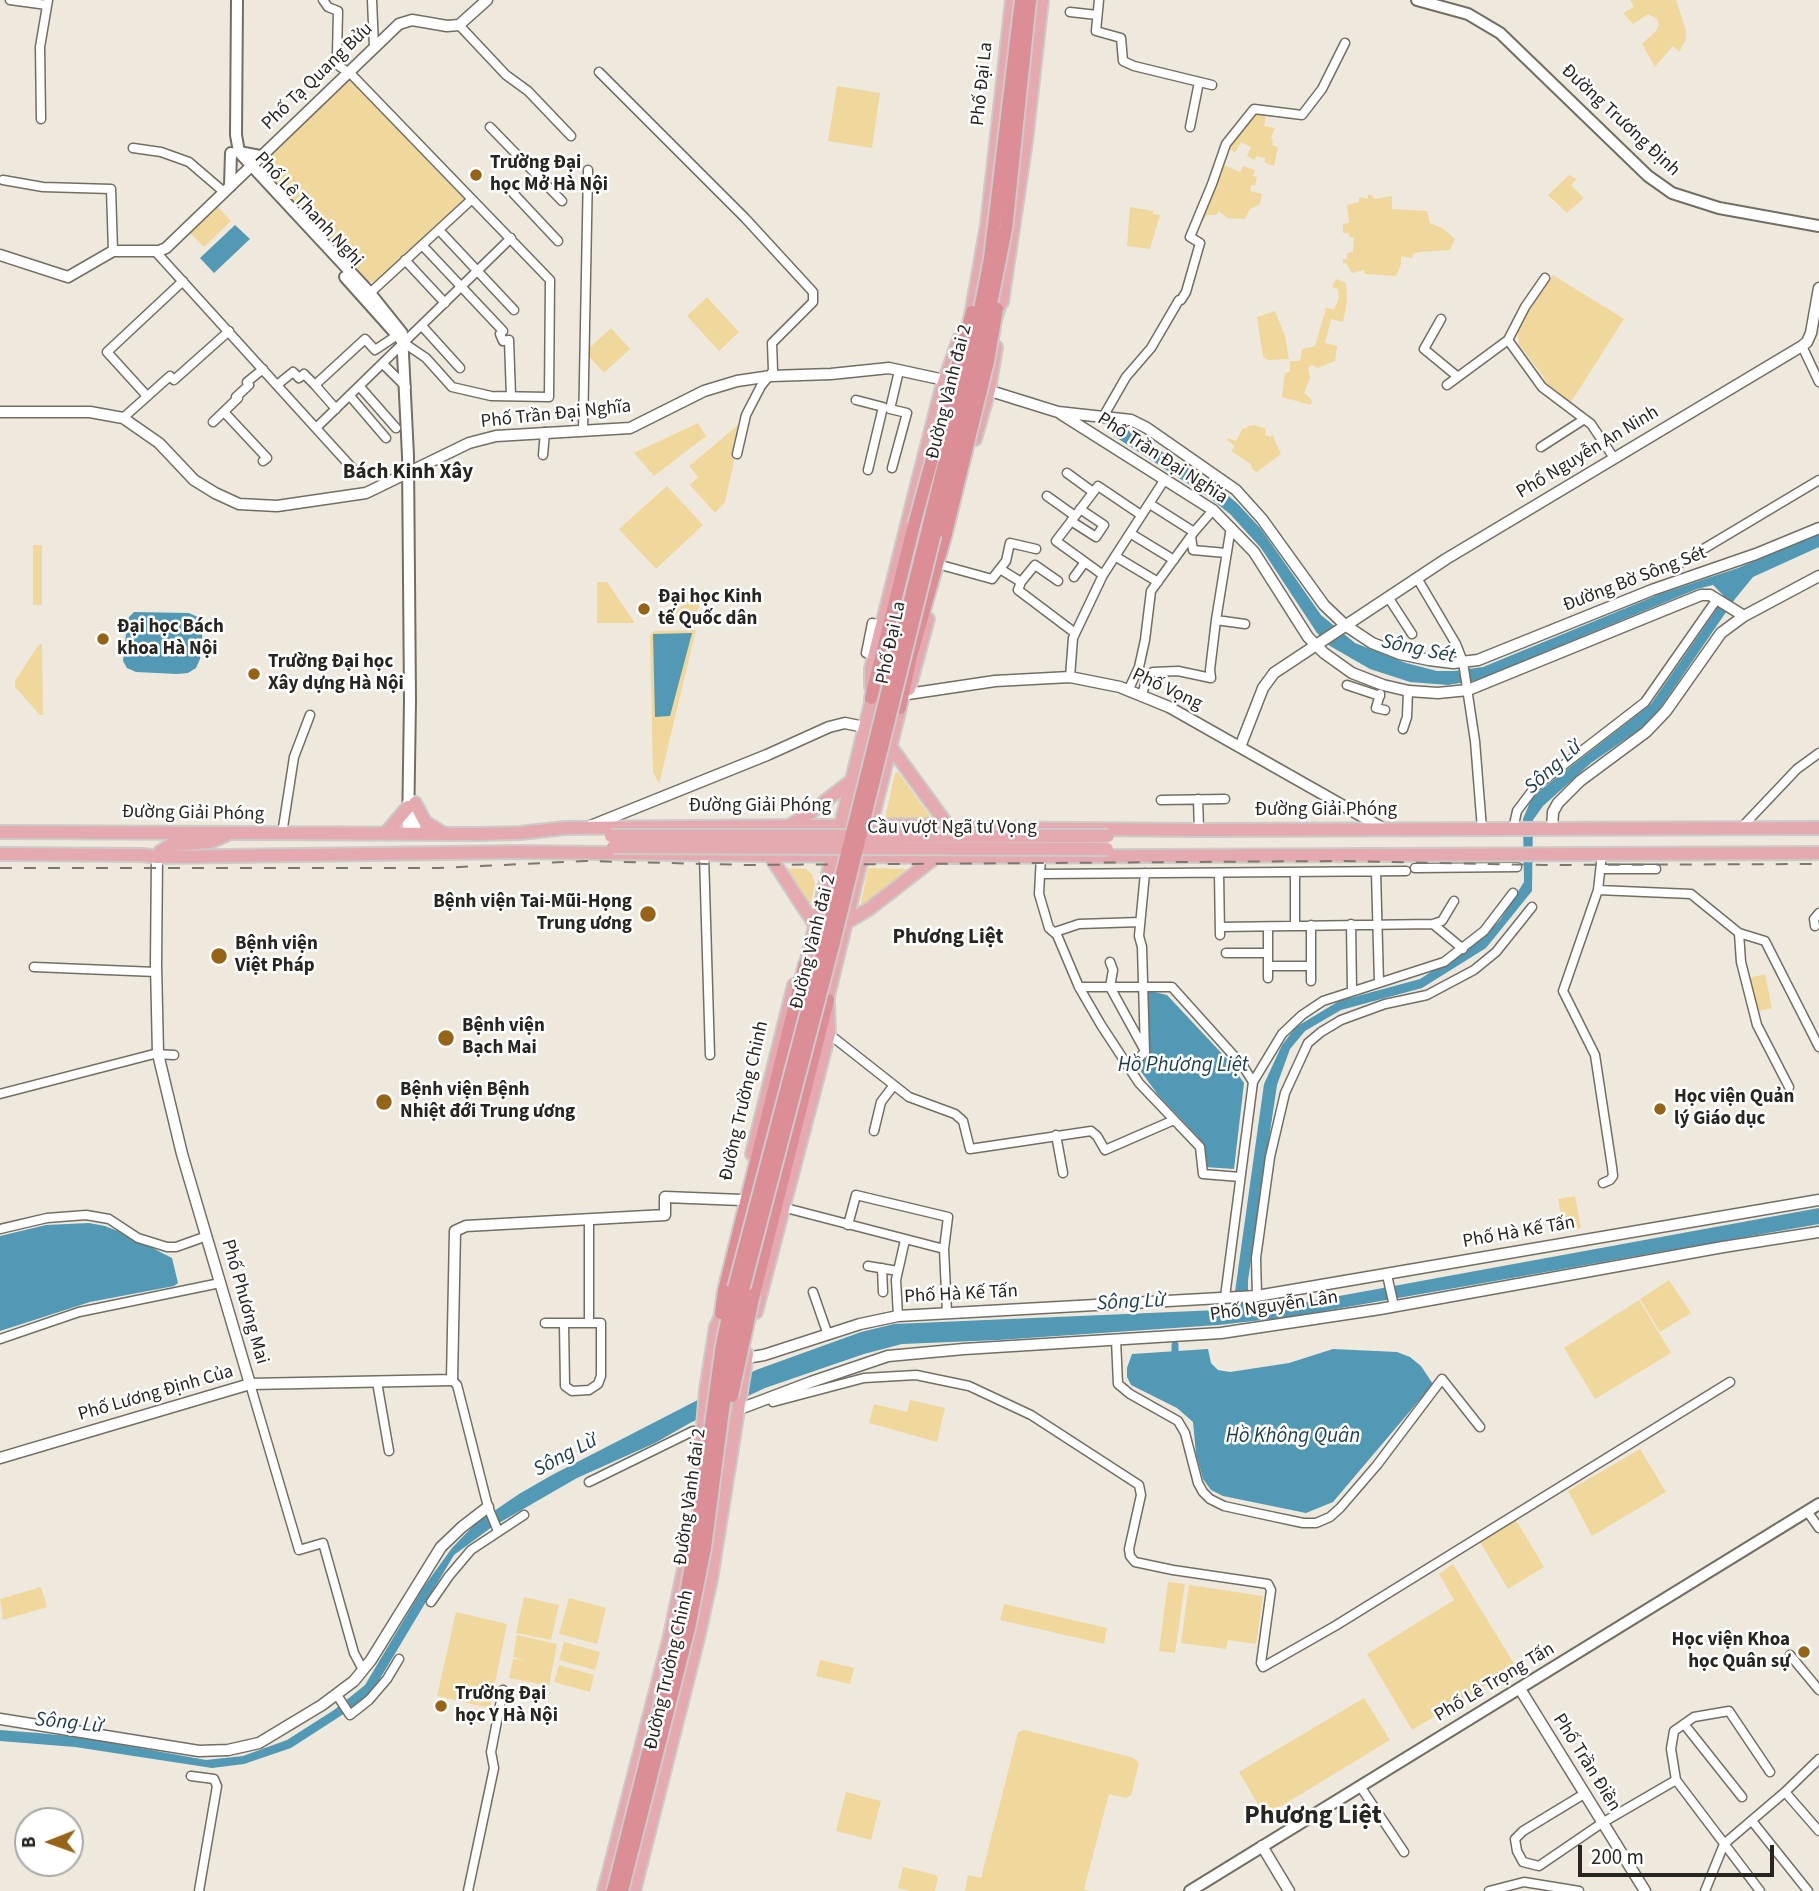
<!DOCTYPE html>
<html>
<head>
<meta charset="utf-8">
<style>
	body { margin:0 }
	#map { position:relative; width:1819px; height:1891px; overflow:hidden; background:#eee9dc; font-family:"Source Sans 3",sans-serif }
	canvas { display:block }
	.north { position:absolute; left:14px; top:1807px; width:70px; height:70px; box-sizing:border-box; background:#fff; border:2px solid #a9a8a6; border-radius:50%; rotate:269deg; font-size:19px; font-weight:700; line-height:28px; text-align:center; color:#272520 }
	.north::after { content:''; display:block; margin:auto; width:24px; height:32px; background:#966416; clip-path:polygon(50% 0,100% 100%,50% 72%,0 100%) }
	.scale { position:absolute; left:1578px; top:1845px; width:196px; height:32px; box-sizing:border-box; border:4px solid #272520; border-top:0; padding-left:9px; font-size:21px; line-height:24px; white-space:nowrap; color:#272520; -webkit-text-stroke:5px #fff; paint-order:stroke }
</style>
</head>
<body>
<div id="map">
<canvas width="1819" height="1891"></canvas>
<div class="north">B</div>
<div class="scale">200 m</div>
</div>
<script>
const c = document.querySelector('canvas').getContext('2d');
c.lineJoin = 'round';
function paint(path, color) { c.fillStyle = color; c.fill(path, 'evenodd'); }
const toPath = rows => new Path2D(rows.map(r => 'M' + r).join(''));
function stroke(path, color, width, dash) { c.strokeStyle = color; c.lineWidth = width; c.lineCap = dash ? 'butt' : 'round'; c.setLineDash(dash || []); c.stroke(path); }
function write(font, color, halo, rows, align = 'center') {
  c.font = font + ' "Source Sans 3",sans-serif'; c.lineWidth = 5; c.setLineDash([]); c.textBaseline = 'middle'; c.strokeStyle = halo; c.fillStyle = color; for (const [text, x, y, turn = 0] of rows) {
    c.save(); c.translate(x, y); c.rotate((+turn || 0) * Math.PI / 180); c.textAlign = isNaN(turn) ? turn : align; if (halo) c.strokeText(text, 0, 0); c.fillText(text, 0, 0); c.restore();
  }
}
const green = toPath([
	[1630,0,1676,0,1686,31,1686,39,1679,52,1673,46,1655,67,1642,44,1656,31,1659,25,1657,19,1648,14,1633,24,1623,13,1634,7],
	[350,80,464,199,375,282,366,282,258,166],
	[837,86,880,93,872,148,828,141],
	[1252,114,1266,115,1264,126,1275,128,1271,138,1273,140,1272,145,1278,147,1274,166,1265,163,1265,158,1257,156,1254,160,1247,156,1251,147,1241,142,1235,153,1227,147],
	[1221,164,1240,172,1243,166,1255,170,1253,176,1257,177,1255,185,1251,185,1250,191,1262,194,1260,204,1250,209,1245,219,1227,218,1219,211,1216,215,1207,215,1201,223,1197,221],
	[1569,175,1577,179,1571,185,1584,198,1567,213,1548,195],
	[1368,195,1372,195,1374,199,1392,196,1392,209,1427,211,1430,223,1442,228,1455,239,1450,250,1420,252,1413,254,1412,258,1401,256,1401,264,1396,276,1365,274,1364,270,1352,273,1347,264,1343,263,1343,259,1347,259,1347,253,1353,252,1354,238,1350,237,1349,233,1343,233,1343,224,1349,223,1347,205,1359,202,1359,197,1368,199],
	[218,207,231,221,204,247,190,233],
	[1130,207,1153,211,1153,214,1160,215,1150,249,1127,246],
	[1553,275,1624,319,1571,402,1545,382,1544,377,1519,345,1517,327],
	[1336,279,1346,283,1347,301,1343,322,1331,319,1325,343,1337,346,1335,361,1317,368,1312,365,1308,368,1310,378,1304,393,1312,400,1311,405,1282,397,1285,373,1290,372,1290,361,1300,361,1302,349,1315,346,1326,308,1334,309,1339,298,1338,289,1332,287],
	[707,297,739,332,719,351,687,316],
	[1275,311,1285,336,1289,359,1268,360,1263,357,1257,317],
	[611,328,630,349,604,373,585,352],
	[743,421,725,502,715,513,690,485,698,477,689,466],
	[698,423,706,436,654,476,634,453],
	[1254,425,1266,429,1265,435,1271,437,1272,434,1281,454,1257,472,1252,469,1251,464,1231,451,1235,446,1227,440,1228,438,1236,441,1243,428,1246,429,1248,426],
	[667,486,703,525,656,569,619,529],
	[33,545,42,545,42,605,33,605],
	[597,582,607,582,635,623,597,623],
	[704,588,694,622,659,624],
	[696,630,659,784,653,772,650,635,654,631],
	[39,644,42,644,43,715,40,715,15,687,15,681],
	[898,772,930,816,929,819,885,818,895,773],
	[786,868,806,869,812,874,815,884,810,908,784,870],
	[868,868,912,869,859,913],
	[1765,974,1772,1008,1755,1012,1749,978],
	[1575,1196,1581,1228,1564,1231,1558,1199],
	[1669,1280,1691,1313,1660,1332,1640,1299],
	[1639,1300,1671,1353,1595,1399,1564,1348],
	[910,1400,945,1408,937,1442,869,1423,874,1404,907,1412],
	[1640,1449,1666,1492,1592,1536,1568,1491],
	[1516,1520,1544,1567,1508,1589,1480,1542],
	[1453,1564,1516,1667,1412,1730,1367,1654,1454,1600,1439,1574],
	[1168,1582,1185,1584,1175,1653,1159,1651],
	[1189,1585,1263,1596,1256,1644,1228,1640,1226,1649,1181,1643],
	[41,1587,47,1607,3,1620,0,1599],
	[524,1597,559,1605,551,1640,516,1633],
	[569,1598,606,1608,597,1644,559,1634],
	[1004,1604,1107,1628,1104,1644,1000,1620],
	[456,1612,507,1624,490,1708,437,1696],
	[517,1635,557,1644,549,1686,509,1678,513,1659,524,1660,513,1657],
	[564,1642,600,1652,595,1670,559,1660],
	[820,1660,854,1668,850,1684,816,1676],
	[559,1665,594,1675,590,1692,554,1682],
	[1364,1698,1390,1740,1265,1816,1239,1772],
	[1025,1730,1134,1758,1139,1763,1131,1795,1126,1798,1109,1794,1084,1889,1089,1891,965,1891,968,1875,981,1878,1018,1732],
	[846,1792,881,1801,871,1840,836,1831],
	[903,1867,936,1875,938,1878,935,1891,911,1891,898,1888]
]);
const water = toPath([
	[235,225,250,239,214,273,200,258],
	[1121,426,1218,487,1238,504,1261,529,1321,615,1355,643,1406,663,1437,671,1454,671,1483,667,1660,594,1738,568,1819,534,1819,547,1753,577,1735,599,1659,710,1643,727,1591,763,1543,806,1533,820,1532,891,1486,948,1422,988,1341,1010,1305,1031,1290,1049,1277,1085,1248,1280,1248,1303,1262,1308,1276,1305,1301,1303,1819,1208,1819,1224,1290,1317,1218,1325,998,1340,902,1344,864,1354,765,1388,690,1423,655,1443,577,1478,492,1527,454,1555,372,1692,342,1715,291,1748,244,1764,212,1768,75,1747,0,1741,0,1730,38,1733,79,1737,206,1760,243,1756,287,1740,334,1710,365,1685,423,1588,452,1548,475,1524,519,1494,552,1475,756,1370,861,1332,894,1324,1218,1310,1233,1306,1264,1084,1282,1045,1296,1027,1339,1001,1420,979,1481,939,1500,920,1524,882,1523,819,1530,802,1538,792,1651,704,1716,610,1723,595,1713,585,1697,589,1478,680,1448,685,1410,682,1370,669,1330,646,1317,633,1261,548,1230,514,1210,498,1114,436],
	[134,612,189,613,200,618,203,627,200,659,196,668,188,673,177,674,136,672,127,668,123,661,127,625,129,617],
	[692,633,670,716,655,717,653,634],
	[1146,990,1167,995,1227,1059,1244,1083,1234,1169,1205,1167,1204,1148,1198,1137,1158,1095,1137,1066,1147,1053],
	[89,1223,105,1226,125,1234,172,1258,178,1283,174,1286,90,1302,0,1331,0,1236,46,1225],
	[1208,1349,1211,1363,1218,1370,1230,1372,1289,1363,1333,1349,1397,1352,1410,1357,1421,1366,1433,1384,1333,1502,1306,1513,1223,1496,1211,1490,1203,1479,1196,1454,1193,1422,1177,1408,1131,1385,1127,1377,1127,1368,1132,1354]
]);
const canal = toPath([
	[1175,1345,1175,1351]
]);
const minor = toPath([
	[10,0,47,5],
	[323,0,328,7,338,11,337,55,339,66,352,75,550,280,549,397,491,396,452,387,426,358,404,343],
	[372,0,374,47],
	[1099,0,1096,31,1121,38,1123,61,1134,66,1212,85],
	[1070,12,1097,15],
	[459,25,506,75,528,91,571,136],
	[599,72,745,218,813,292,813,302,772,343,773,371,761,386,746,415,737,454],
	[41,119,40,47,48,0],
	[490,127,562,201],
	[1190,127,1199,82],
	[133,148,161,152,189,162,224,192],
	[3,180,43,187,111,189,113,251],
	[513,193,558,241],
	[439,230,514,310],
	[422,245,503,331,500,334,503,341,509,340,511,396],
	[155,251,353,469],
	[405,260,445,303],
	[370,293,471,200],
	[1441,319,1424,349,1458,377],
	[422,326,460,368],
	[1508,340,1542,387,1591,424,1614,458],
	[1802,346,1819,382],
	[383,364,406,387],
	[277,385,293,372,299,378,304,374,315,385,365,339,375,350,396,336],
	[315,385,336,409],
	[1447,385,1508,340,1525,307,1545,278],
	[360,387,396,428],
	[147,396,107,352,183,281],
	[350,396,386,438],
	[856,400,883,407,868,470],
	[224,412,267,458,263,461],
	[1103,417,1126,377,1151,348,1179,300,1181,300,1186,292,1200,243,1190,237,1212,184,1226,144,1254,109,1302,115,1322,89,1345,43],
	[123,418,170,376,174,380,229,331],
	[213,422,238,398,236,397,249,385,247,382,263,369],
	[316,428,511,238],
	[583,431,588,170],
	[1541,447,1583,420],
	[543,455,545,432],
	[892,468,907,413,890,409,899,371],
	[1067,473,1093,492],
	[1047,496,1075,516],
	[1153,506,1194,532],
	[1071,521,1096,537,1104,525,1080,509],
	[1133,535,1174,560],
	[1191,537,1193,550,1226,553],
	[1118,558,1158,582],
	[1680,563,1819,480],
	[941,565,992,579,1006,561,1010,543,1036,549],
	[1000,569,1021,582],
	[1103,575,1056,541,1098,486,1141,515],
	[1074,577,1085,562],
	[1417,578,1456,644,1463,662,1475,741,1482,829],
	[1058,581,1035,565,1021,582,1018,590,1075,633],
	[1388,597,1412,634],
	[1216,620,1245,624],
	[874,657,866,653,872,623,882,625],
	[1070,677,1073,638,1103,575,1165,479],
	[1347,685,1380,696],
	[1128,691,1139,667,1145,640,1151,591,1194,532,1213,510],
	[1380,694,1376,708,1385,710],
	[1142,695,1147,677,1153,672,1178,671,1211,678,1210,670,1216,620,1231,527],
	[1403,729,1407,717,1408,691],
	[1198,799,1199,830],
	[1161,800,1225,799],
	[1741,828,1797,769,1819,753],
	[1513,829,1517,811,1535,787,1645,702,1717,599],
	[282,834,294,757,310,715],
	[1602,854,1598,890,1563,991,1595,1055,1612,1167,1613,1176,1610,1180,1603,1183],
	[704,855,710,1055],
	[1041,856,1039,894,1049,928,1057,935,1079,987,1101,1025,1139,1083,1200,1147,1203,1174,1240,1177],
	[1415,868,1517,867],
	[1601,869,1656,869],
	[1295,872,1295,926],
	[1376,872,1379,983],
	[1219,873,1220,935],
	[1040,874,1406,871],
	[1598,890,1691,894,1739,933,1741,962,1757,1025,1789,1087],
	[1351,924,1352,990],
	[1433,924,1463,949],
	[1311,925,1311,981],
	[1815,926,1814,919,1819,913],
	[1220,927,1433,924,1442,921,1454,901],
	[1268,927,1268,978],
	[1055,932,1079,924,1140,922],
	[1739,933,1765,941,1819,1047],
	[1226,953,1268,953],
	[1110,962,1113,970,1110,987,1144,1049],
	[1268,966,1311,966],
	[34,967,156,972],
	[1079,987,1172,987,1243,1066,1253,1082],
	[829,1034,909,1097,955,1114,963,1121,970,1149,1091,1131,1097,1136,1105,1150,1174,1120],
	[1129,1067,1145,1052,1142,947,1139,936,1145,873],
	[0,1094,154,1054,174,1055],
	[874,1131,881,1102,894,1085],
	[1056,1135,1063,1173],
	[782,1207,944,1249],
	[848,1225,856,1195,948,1217,944,1249,947,1313],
	[0,1229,47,1218,86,1215,109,1219,138,1238,167,1247,176,1247,207,1236],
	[868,1266,898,1271],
	[882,1268,883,1292],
	[1387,1275,1394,1306],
	[813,1292,828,1335],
	[1257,1296,1256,1258,1270,1157,1285,1093,1308,1043,1321,1032,1341,1020,1385,1004,1427,995,1474,970,1496,952,1532,907],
	[1225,1297,1253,1082,1282,1034,1302,1015,1323,1001,1444,962,1484,931,1513,893],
	[898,1316,896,1280,905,1240],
	[589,1321,589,1220],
	[545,1323,601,1323,601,1376,598,1384,589,1390,572,1391,565,1386,564,1323],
	[0,1339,79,1312,220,1283],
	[1116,1340,1118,1384,1130,1394,1178,1421,1185,1433,1198,1483,1203,1492,1210,1499,1224,1506,1256,1513,1303,1523,1316,1523,1330,1517,1340,1508,1377,1465,1442,1379,1480,1427],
	[452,1380,457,1385,488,1507,498,1531],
	[377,1382,389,1451],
	[250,1384,299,1550,323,1543,354,1653,363,1670],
	[771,1397,773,1402,864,1378,916,1375,969,1386,1031,1415,1139,1485,1141,1495,1129,1549,1130,1556,1135,1562,1173,1570,1268,1584,1271,1590,1261,1663,1263,1667,1335,1626,1730,1382],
	[589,1482,693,1431,703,1432],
	[1807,1511,1819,1528],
	[431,1602,449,1576,471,1550,524,1515],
	[1790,1655,1819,1690],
	[337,1695,350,1715,369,1700,387,1679,399,1659],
	[1684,1724,1742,1797],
	[191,1776,214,1779,217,1786,199,1891],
	[1360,1786,1404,1852],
	[1785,1792,1819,1831],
	[1584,1794,1523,1831,1515,1839,1517,1851,1523,1862,1539,1866,1602,1823,1676,1780],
	[1752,1821,1808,1891],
	[468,1891,494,1768,491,1752,503,1690],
	[1489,1891,1524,1882,1579,1891],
	[1705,1891,1724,1844,1785,1792,1819,1759],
	[1760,1891,1676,1780,1671,1749,1674,1731,1694,1717,1729,1711,1770,1772]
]);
const tertiary = toPath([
	[0,255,68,277,113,251,159,251,166,248,399,24,412,20,447,26,459,25,487,0],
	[984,389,1058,412,1131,420,1147,428,1236,490,1262,519,1324,605,1345,625,1372,643,1400,654,1429,660,1453,663,1478,660,1652,590,1756,554,1819,528],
	[0,412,90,412,123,418,159,443,194,480,215,493,239,504,277,506,366,493,469,443,496,436,630,428,704,391,737,381,771,376,831,374,889,368,949,381],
	[1061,414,1213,510,1254,552,1308,637,1324,653,1352,673,1383,685,1409,691,1438,693,1468,690,1701,595,1710,595,1744,616],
	[908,694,995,681,1070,677,1120,687,1169,707,1386,830],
	[1240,747,1263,688,1274,673,1446,559,1802,346,1807,342,1811,333,1819,288],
	[588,827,767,755,829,727,845,723,864,727],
	[1552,829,1553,812,1558,803,1580,781,1646,732,1666,711,1721,633,1744,616,1819,576],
	[157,857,156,964,158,1054,182,1154,250,1384],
	[746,1358,764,1355,860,1324,898,1316,1257,1296,1819,1200],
	[737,1410,811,1382,888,1356,964,1349,1221,1333,1380,1309,1723,1247,1819,1232],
	[0,1458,250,1384,452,1380,455,1231,466,1226,665,1215,665,1197,742,1200],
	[1520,1689,1645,1891],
	[0,1719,199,1751,228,1750,259,1743,322,1705,354,1681,371,1660,441,1547,462,1527,488,1507],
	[1262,1846,1289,1891]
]);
const secondary = toPath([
	[237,0,236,135,239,152,370,293,402,333,408,456,410,700,408,833],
	[1417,0,1468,14,1500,33,1648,176,1672,193,1719,208,1819,226],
	[239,152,260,156],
	[230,186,231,153],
	[345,277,404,343],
	[415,803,415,833],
	[1190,1891,1819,1504]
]);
const primary = toPath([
	[1002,302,1026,141,1042,0],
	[995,319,1003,295],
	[970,321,987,225,1012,0],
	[975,439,989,390,996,347],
	[871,687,871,669,918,481,941,391,959,339],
	[909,689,928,619],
	[890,746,946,823,954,828],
	[415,803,425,822,441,832],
	[789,826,810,813,851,781],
	[0,832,477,834,520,833,565,828,936,825,955,828,1199,830,1819,828],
	[839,832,874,691],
	[869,832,900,708,900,700],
	[386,833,408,807],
	[0,854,143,855,157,857,516,852,936,857,1819,853],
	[770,856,815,925],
	[157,857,160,852,170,845,210,842,226,835],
	[847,922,869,909,936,857],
	[804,972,834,850],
	[825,1008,864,849],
	[752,1154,794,985],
	[756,1312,829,1034,828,1004],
	[715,1332,724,1306],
	[699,1475,706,1390,716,1326],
	[604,1891,670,1636,689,1545],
	[634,1891,698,1638,711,1579,747,1354]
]);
const trunk = toPath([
	[871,698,914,525],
	[900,708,911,656,946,533],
	[724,1291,805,964],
	[754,1294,828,1000]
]);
const rail = toPath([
	[0,868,438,868,586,861,748,865,1339,861,1543,865,1819,864]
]);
const primaryBridge = toPath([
	[611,836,1108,836],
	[613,847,1107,849]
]);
const trunkBridge = toPath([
	[914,525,972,312],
	[946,533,988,361,997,309],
	[721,1313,724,1291],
	[732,1396,754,1294],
	[613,1891,680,1626,694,1549,722,1345,733,1292,820,962,971,356,990,259,1021,0],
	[622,1891,689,1628,705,1548,731,1348,742,1294,833,946,988,319,1006,229,1030,0]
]);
const markers = [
	[476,175,7,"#966416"],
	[644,609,7,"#966416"],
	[103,639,7,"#966416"],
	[254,674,7,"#966416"],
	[648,914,9,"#966416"],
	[219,956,9,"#966416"],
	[446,1038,9,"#966416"],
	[384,1102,9,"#966416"],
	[1660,1109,7,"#966416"],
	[1804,1652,7,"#966416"],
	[441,1706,7,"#966416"]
];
const streetNames = [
	["Phố Tạ Quang Bửu",318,77,-44],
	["Phố Đại La",983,84,-84],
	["Đường Trương Định",1620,121,43],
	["Phố Lê Thanh Nghị",308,210,47],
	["Đường Vành đai 2",950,392,-76],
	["Phố Trần Đại Nghĩa",556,415,-6],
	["Phố Nguyễn An Ninh",1588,453,-31],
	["Phố Trần Đại Nghĩa",1162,459,33],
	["Đường Bờ Sông Sét",1635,580,-21],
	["Phố Đại La",892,643,-78],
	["Phố Vọng",1167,690,25],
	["Đường Giải Phóng",760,807],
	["Đường Giải Phóng",1326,811],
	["Đường Giải Phóng",193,814,1],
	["Cầu vượt Ngã tư Vọng",952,829],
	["Đường Vành đai 2",814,942,-76],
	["Đường Trường Chinh",745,1101,-77],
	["Phố Hà Kế Tấn",1519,1233,-10],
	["Phố Hà Kế Tấn",961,1295,-3],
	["Phố Phương Mai",244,1302,74],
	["Phố Nguyễn Lân",1274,1307,-8],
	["Phố Lương Định Của",156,1394,-16],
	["Đường Vành đai 2",691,1497,-82],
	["Đường Trường Chinh",670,1670,-77],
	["Phố Lê Trọng Tấn",1495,1683,-31],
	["Phố Trần Điền",1586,1763,58]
];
const poiNames = [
	["Trường Đại",490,164],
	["học Mở Hà Nội",490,186],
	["Đại học Kinh",658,598],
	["tế Quốc dân",658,620],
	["Đại học Bách",117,628],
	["khoa Hà Nội",117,650],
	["Trường Đại học",268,663],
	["Xây dựng Hà Nội",268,685],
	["Bệnh viện Tai-Mũi-Họng",632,903,"right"],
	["Trung ương",632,925,"right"],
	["Bệnh viện",235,945],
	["Việt Pháp",235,967],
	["Bệnh viện",462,1027],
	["Bạch Mai",462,1049],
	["Bệnh viện Bệnh",400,1091],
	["Nhiệt đới Trung ương",400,1113],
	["Học viện Quản",1674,1098],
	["lý Giáo dục",1674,1120],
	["Học viện Khoa",1790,1641,"right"],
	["học Quân sự",1790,1663,"right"],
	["Trường Đại",455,1695],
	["học Y Hà Nội",455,1717]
];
const neighbourhoodNames = [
	["Bách Kinh Xây",408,473],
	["Phương Liệt",948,938]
];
const waterNames = [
	["Sông Sét",1418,650,12],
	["Sông Lừ",1554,768,-42],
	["Hồ Phương Liệt",1183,1066],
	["Sông Lừ",1131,1303,-3],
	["Hồ Không Quân",1293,1437],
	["Sông Lừ",566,1456,-28],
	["Sông Lừ",69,1724,6]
];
const districtNames = [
	["Phương Liệt",1313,1817]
];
paint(green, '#f0d89c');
paint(water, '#5299b5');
stroke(canal, '#5299b5', 7);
stroke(minor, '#736e63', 11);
stroke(tertiary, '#736e63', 13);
stroke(secondary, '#736e63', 14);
stroke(primary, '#cbcbc9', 16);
stroke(trunk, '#cbcbc9', 16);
stroke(minor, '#fff', 8);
stroke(tertiary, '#fff', 10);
stroke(secondary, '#fff', 10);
stroke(primary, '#e5aab0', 12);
stroke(trunk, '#dc8e96', 12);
stroke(rail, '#7c7870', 2, [12, 12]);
stroke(primaryBridge, '#cbcbc9', 16, []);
stroke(trunkBridge, '#cbcbc9', 16, []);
stroke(primaryBridge, '#e5aab0', 12);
stroke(trunkBridge, '#dc8e96', 12);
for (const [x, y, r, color] of markers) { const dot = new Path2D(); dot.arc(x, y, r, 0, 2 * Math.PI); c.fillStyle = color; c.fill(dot); stroke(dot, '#fff', 2.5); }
write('19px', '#272520', '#fff', streetNames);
write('bold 19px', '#272520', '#fff', poiNames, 'left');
write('bold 21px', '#272520', '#fff', neighbourhoodNames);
write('italic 21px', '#1b3d4a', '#fff', waterNames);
write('bold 26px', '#272520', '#fff', districtNames);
</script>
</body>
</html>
